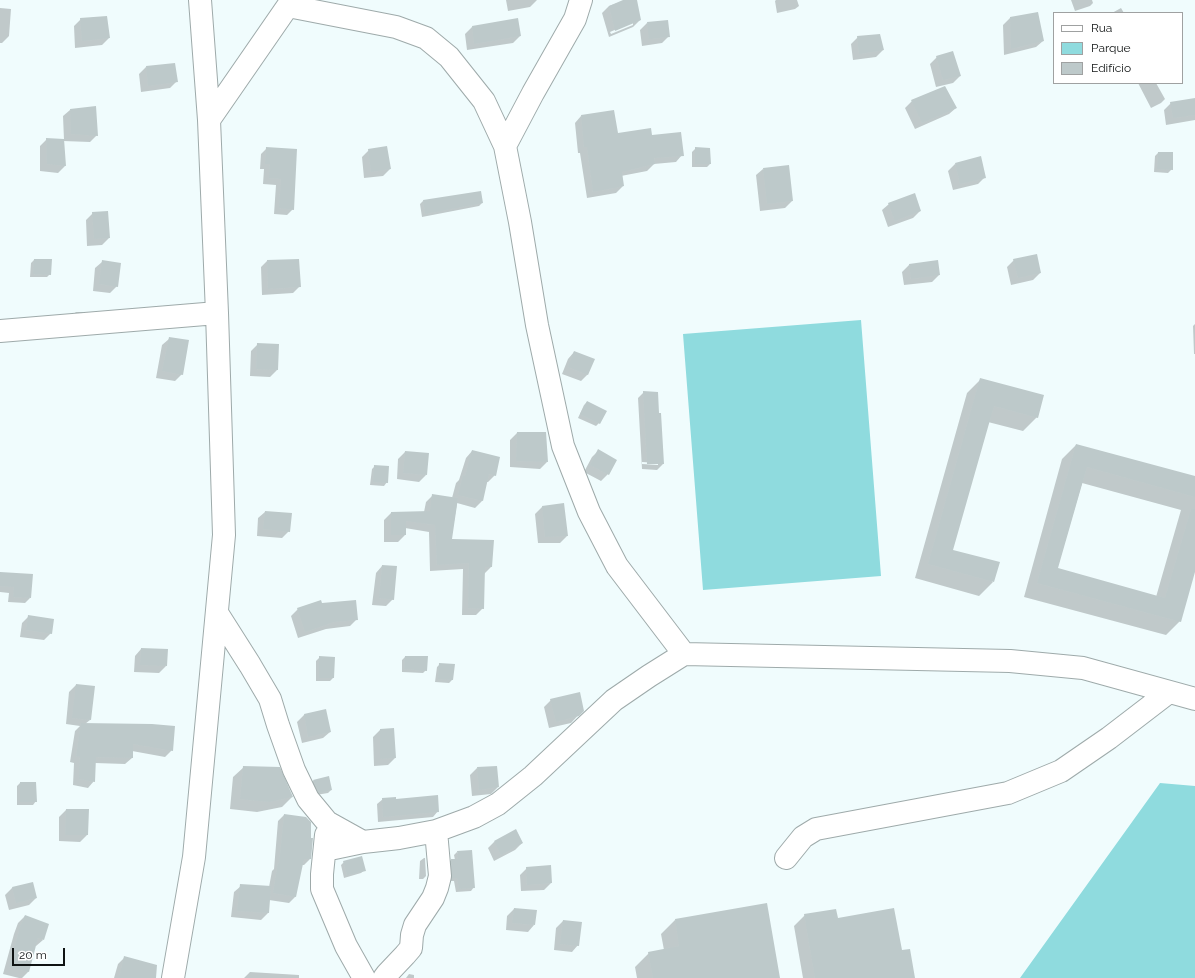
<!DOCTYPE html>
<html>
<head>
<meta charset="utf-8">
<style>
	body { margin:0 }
	#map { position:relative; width:1195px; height:978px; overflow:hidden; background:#f0fcfd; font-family:Raleway,sans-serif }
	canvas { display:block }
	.legend { position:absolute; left:1053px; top:12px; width:130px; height:72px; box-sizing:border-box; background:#fff; border:1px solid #9fa1a1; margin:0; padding:5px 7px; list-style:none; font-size:12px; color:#0f1313 }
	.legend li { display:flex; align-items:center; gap:8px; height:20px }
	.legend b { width:20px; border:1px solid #9fa1a1 }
	.scale { position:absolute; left:12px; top:948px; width:53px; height:18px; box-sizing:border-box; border:2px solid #0f1313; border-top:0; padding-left:5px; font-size:12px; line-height:14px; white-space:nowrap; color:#0f1313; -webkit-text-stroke:3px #fff; paint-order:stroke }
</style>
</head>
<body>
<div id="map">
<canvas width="1195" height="978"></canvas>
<ul class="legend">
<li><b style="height:5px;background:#fff"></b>Rua</li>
<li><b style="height:11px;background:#8fdbde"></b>Parque</li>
<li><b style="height:11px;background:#bdc9ca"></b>Edifício</li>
</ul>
<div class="scale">20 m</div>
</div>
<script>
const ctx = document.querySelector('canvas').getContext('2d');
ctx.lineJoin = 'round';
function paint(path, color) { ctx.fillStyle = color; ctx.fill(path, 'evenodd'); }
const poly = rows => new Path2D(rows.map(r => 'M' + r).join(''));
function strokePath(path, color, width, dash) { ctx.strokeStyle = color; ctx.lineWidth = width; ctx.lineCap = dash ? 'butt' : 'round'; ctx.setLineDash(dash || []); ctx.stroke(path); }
const green = poly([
	[861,320,881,576,703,590,683,334],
	[1160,783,1195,786,1195,978,1020,978]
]);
const shadow = poly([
	[506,0,537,0,530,7,508,11],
	[626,0,636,0,640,20,633,27,609,37,602,13,609,6],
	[633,22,633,25,611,34,610,32],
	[776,0,797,0,799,6,795,9,777,13,775,1],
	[1071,0,1092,0,1093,3,1090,6,1075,11],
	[0,8,11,9,9,36,2,43,0,43],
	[1121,8,1124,13,1112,13],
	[1010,18,1043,41,1036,47,1004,55,1003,25],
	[81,19,109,38,102,45,75,48,74,26],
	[647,23,669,36,662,43,642,46,640,30],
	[472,27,520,36,513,43,467,50,465,34],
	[858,37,883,50,876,57,853,60,851,44],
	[937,57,960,76,953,83,936,87,930,64],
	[146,67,177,81,170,88,141,92,139,74],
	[1138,83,1156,83,1165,99,1161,103,1151,108],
	[1195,99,1195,120,1166,125,1164,110,1171,103],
	[912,101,956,108,949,114,915,129,905,108],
	[70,110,97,135,90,142,63,141,65,166,58,173,40,171,40,146,47,139,64,140,63,116],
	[581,116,617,134,651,136,682,155,676,162,654,164,647,171,621,176,623,186,616,193,587,198,580,153,578,153,575,123],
	[267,148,296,150,293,209,287,215,274,214,276,185,263,184,264,169,260,169,261,154],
	[696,148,710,164,707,167,692,167,692,152],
	[369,150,390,169,383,176,364,178,362,157],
	[1158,153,1172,169,1168,173,1154,172,1155,156],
	[955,164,985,177,978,184,953,190,948,171],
	[763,169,792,201,785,208,760,211,756,175],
	[480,192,482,203,479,206,422,217,420,204,423,201],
	[889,204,920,211,913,218,888,227,882,210],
	[93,213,109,238,102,245,87,246,86,220],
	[34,260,50,274,47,277,30,277,31,263],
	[1014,260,1040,273,1033,280,1011,285,1007,267],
	[267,261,300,286,293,293,262,295,261,267],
	[102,262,117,286,110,293,93,291,95,268],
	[909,265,939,275,932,282,904,285,902,272],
	[76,312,90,312,85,317,69,318],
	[1195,324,1195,354,1194,354,1193,326],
	[169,339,182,374,175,381,156,378,162,345],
	[258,344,277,370,270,377,250,376,251,351],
	[574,352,588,374,581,381,562,374,568,359],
	[981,379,1037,417,1023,431,988,422,952,550,993,582,979,596,915,578,967,393],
	[644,392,658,414,663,464,657,470,642,469,638,398],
	[642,462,658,463,658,465,642,464],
	[587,402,599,423,596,426,578,418,584,405],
	[517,433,547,462,540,469,510,467,510,440],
	[1076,445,1195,478,1195,568,1180,621,1166,635,1024,597,1062,459],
	[1082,483,1181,510,1156,597,1057,569],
	[599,450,608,474,601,481,584,472,592,457],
	[472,451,495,475,488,482,486,482,482,501,475,508,457,503,451,540,491,567,484,574,483,608,476,615,462,615,463,569,430,571,429,532,405,528,405,535,398,542,384,542,384,520,391,513,424,512,426,502,433,495,452,498,456,483,459,480,466,458],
	[405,452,426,475,419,482,397,479,398,459],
	[375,466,387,482,384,486,370,485,372,469],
	[563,504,567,536,560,543,538,543,535,514,542,507],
	[265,512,289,531,282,538,257,536,258,518],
	[382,566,393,599,386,606,372,605,376,573],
	[0,573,30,598,25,603,8,602,9,593,0,592],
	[321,604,356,620,350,626,326,629,298,638,291,616,298,609],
	[29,616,51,633,44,640,20,637,22,623],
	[141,649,166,666,159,673,134,672,135,656],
	[320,657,333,678,330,681,316,681,316,661],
	[405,657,426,670,423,673,402,672,402,660],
	[440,664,454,665,452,680,449,683,435,682,437,667],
	[76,685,90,720,85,724,172,750,165,757,132,751,132,758,125,764,95,763,94,781,88,788,73,785,74,763,70,762,75,731,80,726,66,724,69,692],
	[551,700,583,710,571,723,549,728,544,707],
	[325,710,330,732,323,738,302,743,297,722,304,715],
	[393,729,395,758,388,765,374,766,373,737,380,730],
	[244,767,292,797,282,807,257,812,230,809,233,777],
	[477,768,498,787,491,794,472,796,470,775],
	[328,778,331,790,328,793,316,795,310,784,313,781],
	[20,783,36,783,36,801,33,805,17,805,17,786],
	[383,799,395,800,438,811,433,817,378,822,377,804],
	[66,810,87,835,80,842,59,841,59,817],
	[284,815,310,859,304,865,302,865,295,897,289,903,269,900,268,913,261,920,231,917,234,892,241,886,269,887,272,871,274,869,278,821],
	[494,842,522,843,515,850,494,861,488,848],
	[457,852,474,887,471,891,456,892,454,881,449,881,448,863,451,860,455,860,454,855],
	[424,858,425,858,426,876,423,879,419,879,420,861],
	[344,862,365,870,361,873,344,878,341,865],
	[527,868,551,883,544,890,521,891,520,875],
	[32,883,36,898,29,905,9,910,5,895,12,888],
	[514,909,534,925,528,932,506,930,507,916],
	[805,915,837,919,901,952,914,978,803,978,794,926],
	[25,916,43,940,36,946,35,946,28,972,22,978,19,978,3,974,14,934,18,923],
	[675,920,779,978,637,978,635,967,649,953,664,950,661,934],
	[563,921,578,945,572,952,554,950,556,928],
	[125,957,155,978,114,978,118,964],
	[250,972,299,975,299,978,244,978],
	[409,974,414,975,414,978,406,978]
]);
const building = poly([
	[623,0,637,0,641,20,615,31,609,6],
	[1038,12,1044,41,1011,49,1010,17],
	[107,16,110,38,82,41,80,18],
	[518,18,521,36,474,44,472,26],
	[668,20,670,37,649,39,647,22],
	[880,34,884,50,859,54,857,36],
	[953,51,961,76,943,80,936,56],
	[175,63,178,82,148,86,146,66],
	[945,86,957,108,922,123,911,100],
	[1195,98,1195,115,1173,118,1170,102],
	[96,106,98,136,71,134,70,109],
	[614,110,618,133,651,128,652,135,681,132,684,156,654,158,655,164,622,172,624,186,593,192,587,147,584,147,581,115],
	[46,138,64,139,66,166,47,164],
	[387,146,391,169,371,172,368,149],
	[266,147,297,149,294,210,279,208,281,179,269,178,270,164,265,164],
	[695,147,710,148,711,164,695,164],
	[1158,152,1173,152,1173,170,1157,169],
	[981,156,986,178,960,184,955,163],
	[789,165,793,201,767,204,763,168],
	[481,191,483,203,425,214,423,200],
	[915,193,921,211,895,221,888,203],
	[108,211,110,238,94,239,92,212],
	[1037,254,1041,273,1018,278,1013,259],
	[34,259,52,259,51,275,33,274],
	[299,259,301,287,268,289,267,260],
	[102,260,121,263,118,287,99,284],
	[938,260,940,275,911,279,909,264],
	[169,337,189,340,183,375,162,371],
	[257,343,279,344,278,370,256,369],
	[574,351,595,359,588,375,568,367],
	[980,378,1044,395,1038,418,994,406,953,550,1000,562,994,582,928,564],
	[643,391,658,392,659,413,661,413,664,464,647,464],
	[587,401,607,411,600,424,580,414],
	[517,432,546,432,548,462,516,461],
	[1076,444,1195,476,1195,497,1087,467,1058,568,1165,598,1191,509,1195,509,1195,572,1181,622,1037,583],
	[598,449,617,460,609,475,590,465],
	[472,450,500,457,496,476,489,474,483,501,458,495,463,475,465,476],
	[405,451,429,453,427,475,403,473],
	[374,465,389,466,388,483,373,482],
	[432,494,458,498,452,539,494,540,492,567,485,567,484,609,468,608,469,563,437,565,435,525,406,521,406,535,391,535,391,512,430,511],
	[564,503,568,536,545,537,542,506],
	[265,511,292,513,290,532,263,529],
	[382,565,397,566,394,600,379,598],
	[0,572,33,574,31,598,13,597,14,587,0,586],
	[321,600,322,603,356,600,358,620,334,622,305,632,297,608],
	[28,615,54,619,52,634,26,630],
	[141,648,168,649,167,666,140,665],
	[319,656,335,657,334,678,319,678],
	[405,656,428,656,427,671,404,669],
	[439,663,455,664,453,680,438,679],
	[76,684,95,686,91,720,72,718],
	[580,692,584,711,579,716,556,722,550,699],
	[326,709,331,732,308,737,304,714],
	[81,723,152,724,175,726,173,751,133,744,133,758,96,757,95,782,79,779,80,757,76,756],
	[394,728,396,758,380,759,380,729],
	[243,766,280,767,293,797,269,802,240,799],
	[497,766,499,787,479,790,477,767],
	[329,776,332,790,319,793,313,780],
	[20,782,36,782,37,802,20,802],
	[438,795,439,812,383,817,382,798,396,797,396,799],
	[66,809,89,809,88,835,65,835],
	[284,814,306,817,311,822,311,838,313,838,311,859,304,859,296,897,273,893,278,863,279,864],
	[516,829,523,843,501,855,494,841],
	[472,850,475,888,459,889,457,878,452,878,451,859,458,859,457,851],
	[362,856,366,871,347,875,343,861],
	[551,865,552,883,527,885,526,867],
	[33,882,37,898,16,903,12,887],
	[240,884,271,886,269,913,237,911],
	[767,903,780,978,653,978,648,952,679,946,675,919],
	[514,908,537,910,535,925,512,923],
	[894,908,902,950,910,949,915,978,815,978,804,914,836,909,838,918],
	[25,915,49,924,44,940,38,938,29,972,9,967,20,927],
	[563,920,582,922,579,946,560,944],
	[124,956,157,965,156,978,119,978]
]);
const minor = poly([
	[288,6,396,27,426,38,449,57,484,101,505,146,520,222,537,325,563,446,589,512,617,566,684,654,1010,661,1083,668,1195,699],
	[209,120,292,0],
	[505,146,533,93,575,19,581,0],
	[0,331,217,313],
	[217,613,250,665,270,699,278,725,294,770,308,799,327,822,363,842],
	[326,835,322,874,322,889,346,946,364,978],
	[325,850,363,842,399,838,436,831,474,817,498,804,533,776,614,700,649,676,684,654],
	[786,858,803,837,816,829,1008,793,1061,771,1109,738,1169,692],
	[173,978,194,857,224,535,217,313,209,120,200,0],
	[384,978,387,974,405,955,411,948,412,935,415,925,433,898,437,888,440,876,436,831]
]);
paint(green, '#8fdbde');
paint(shadow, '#0003');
paint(building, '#bdc9ca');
strokePath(minor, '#9eaaaa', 24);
strokePath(minor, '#fff', 22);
</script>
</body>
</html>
